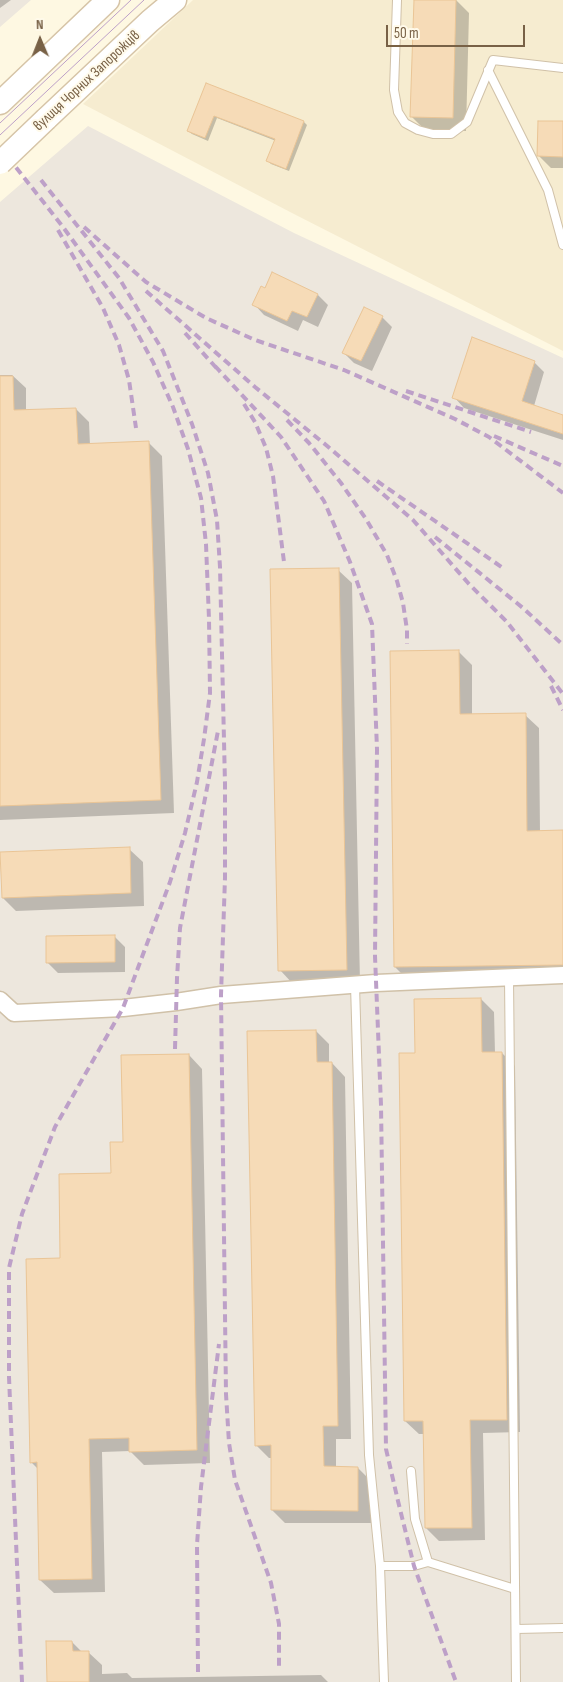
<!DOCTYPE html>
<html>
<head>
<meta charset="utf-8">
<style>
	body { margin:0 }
	#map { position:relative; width:563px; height:1682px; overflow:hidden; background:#fef8e2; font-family:"Sofia Sans Condensed",sans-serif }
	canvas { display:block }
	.north { position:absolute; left:15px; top:15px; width:50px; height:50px; -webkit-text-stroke:4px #fffaea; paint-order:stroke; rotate:359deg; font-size:14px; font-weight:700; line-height:20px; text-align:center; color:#786146 }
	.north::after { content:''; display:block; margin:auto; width:18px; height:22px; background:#786146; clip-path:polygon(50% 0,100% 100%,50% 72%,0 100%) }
	.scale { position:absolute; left:386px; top:25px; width:139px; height:22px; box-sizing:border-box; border:2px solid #786146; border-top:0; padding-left:6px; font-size:15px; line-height:18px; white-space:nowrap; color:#786146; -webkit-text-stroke:4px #fffaea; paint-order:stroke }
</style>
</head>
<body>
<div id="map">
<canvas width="563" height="1682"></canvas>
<div class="north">N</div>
<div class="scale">50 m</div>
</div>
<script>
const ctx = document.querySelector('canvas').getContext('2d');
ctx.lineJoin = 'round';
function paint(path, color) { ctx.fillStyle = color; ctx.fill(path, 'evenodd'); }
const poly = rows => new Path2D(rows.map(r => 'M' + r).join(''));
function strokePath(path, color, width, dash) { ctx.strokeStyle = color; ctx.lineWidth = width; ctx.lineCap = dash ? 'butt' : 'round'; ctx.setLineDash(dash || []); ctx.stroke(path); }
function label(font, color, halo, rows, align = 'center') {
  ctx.font = font + ' "Sofia Sans Condensed",sans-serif'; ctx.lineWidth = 4; ctx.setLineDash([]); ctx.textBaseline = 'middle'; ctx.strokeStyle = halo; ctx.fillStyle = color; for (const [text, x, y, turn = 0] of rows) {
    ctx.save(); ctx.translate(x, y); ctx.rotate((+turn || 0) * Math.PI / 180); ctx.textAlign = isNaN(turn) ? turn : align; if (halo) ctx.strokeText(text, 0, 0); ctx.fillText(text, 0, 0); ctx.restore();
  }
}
const residential = poly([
	[193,0,563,0,563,351,292,213,83,104]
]);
const industrial = poly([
	[0,0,31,0,0,27],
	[88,126,294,233,563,358,563,1682,0,1682,0,202]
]);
const shadow = poly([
	[0,0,11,0,0,8],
	[415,0,456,0,469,13,466,131,425,130,412,117],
	[206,85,304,122,307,125,289,171,271,164,268,161,276,141,217,118,208,141,192,134,188,131],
	[563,123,563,168,551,168,539,156],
	[273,274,318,295,328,305,318,327,303,320,298,331,264,315,254,304,265,290],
	[382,317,392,327,372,371,354,363,344,353],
	[534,362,544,372,534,406,563,416,563,440,464,408,454,397],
	[0,375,12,375,26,388,26,411,76,409,89,422,90,445,148,442,162,456,174,813,0,820],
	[338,570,352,583,360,983,293,984,280,970],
	[458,651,472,665,472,715,525,715,539,728,540,832,563,831,563,978,408,980,395,967],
	[129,849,143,862,144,906,16,911,3,898],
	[114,936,125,947,125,972,58,973,47,962],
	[481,999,494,1012,495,1053,502,1053,515,1066,520,1432,483,1433,485,1540,439,1541,426,1528,425,1434,419,1434,405,1421,417,1054],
	[316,1031,329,1044,329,1063,332,1063,345,1077,351,1439,336,1439,336,1468,358,1468,371,1481,371,1523,285,1523,272,1510,273,1458,269,1458,256,1445],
	[189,1055,202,1069,210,1463,144,1465,130,1451,102,1452,105,1592,54,1593,40,1580,39,1470,31,1462,62,1259,112,1174,124,1143],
	[72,1642,82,1652,88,1652,102,1665,102,1674,127,1673,132,1678,321,1675,328,1682,48,1682]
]);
const building = poly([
	[414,0,456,0,453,118,410,117,414,0],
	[206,83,304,121,286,169,266,161,275,139,214,116,205,138,187,131,206,83],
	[538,121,563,121,563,157,537,156,538,121],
	[272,272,318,294,307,317,292,311,287,321,252,305,261,286,265,288,272,272],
	[364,307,383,316,361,361,342,353,364,307],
	[472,337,535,361,522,401,563,415,563,434,452,398,472,337],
	[0,376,13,376,14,410,76,408,78,444,149,441,161,800,0,806,0,376],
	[339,568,347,970,278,971,270,569,339,568],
	[459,650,460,714,526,713,527,831,563,830,563,965,394,967,390,651,459,650],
	[130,847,131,893,2,898,0,852,130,847],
	[115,935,115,962,46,963,46,936,115,935],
	[481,998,482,1052,502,1052,507,1420,470,1420,472,1528,425,1528,423,1421,404,1421,399,1053,415,1053,414,999,481,998],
	[316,1030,317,1062,332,1062,338,1426,323,1426,324,1466,358,1467,358,1511,271,1510,271,1445,255,1446,247,1031,316,1030],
	[189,1054,197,1450,129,1452,129,1438,89,1439,92,1579,39,1580,37,1462,30,1463,26,1259,60,1258,59,1174,111,1173,110,1142,123,1142,121,1055,189,1054],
	[46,1641,72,1641,73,1651,89,1651,89,1682,47,1682,46,1641]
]);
const service = poly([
	[397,0,394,90,398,112,405,123,418,130,433,134,451,134,467,122,493,60,563,68],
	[488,70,548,190,563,245],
	[509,978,516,1682],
	[355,985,369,1455,380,1566,414,1566,428,1562,515,1589],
	[411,1471,415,1519,428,1562],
	[380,1566,384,1682],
	[516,1629,563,1628]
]);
const minor = poly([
	[0,1000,14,1013,123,1008,176,1002,221,995,376,983,563,975]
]);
const secondary = poly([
	[0,103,108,0],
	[46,119,150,21,175,0]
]);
const tram = poly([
	[0,123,131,0],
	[0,135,144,0]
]);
const rail = poly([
	[0,147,63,227,129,318,153,362,173,407,188,449,201,498,206,544,209,619,210,693,204,739,197,782,185,833,170,882,123,1008,55,1127,22,1214,9,1268,9,1377,22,1682],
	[41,180,119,278,163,351,192,424,208,473,217,520,220,567,225,784,225,878,221,995,226,1394,229,1443,235,1480,271,1583,279,1624,279,1669],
	[84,227,146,282,206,318,255,340,344,370,455,419,489,437,563,493],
	[58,230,103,308,119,345,129,380,136,428],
	[146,291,255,387,326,445,413,520,469,584,507,622,563,694],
	[185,333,220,372],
	[215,366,281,437,324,501,350,562,372,624,377,749,375,956,381,1105,386,1449,398,1501,414,1566,456,1682],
	[406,391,531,432],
	[244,404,255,422,266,448,273,476,284,562],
	[287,420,309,443,341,483,366,519,387,555,397,581,403,603,407,630,407,644],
	[494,436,563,466],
	[377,481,503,568],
	[435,537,523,608,563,645],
	[551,686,563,710],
	[175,1049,177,978,180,928,218,731],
	[198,1672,197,1545,201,1487,219,1344]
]);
const secondaryBridge = poly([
	[0,163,46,119]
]);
const streetNames = [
	["вулиця Чорних Запорожців",87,81,-43]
];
paint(residential, '#f6ecd0');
paint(industrial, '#ede7dd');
paint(shadow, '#0003');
paint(building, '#f6dbb7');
strokePath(building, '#eac596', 1);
strokePath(service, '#d0c1a8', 10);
strokePath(minor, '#d0c1a8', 19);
strokePath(secondary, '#d6c4a7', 25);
strokePath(service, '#fff', 8);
strokePath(minor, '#fff', 16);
strokePath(secondary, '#fff', 22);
strokePath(tram, '#bda0c8', 1);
strokePath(rail, '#bda0c8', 4, [8, 5]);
strokePath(secondaryBridge, '#d6c4a7', 25, []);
strokePath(secondaryBridge, '#fff', 22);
label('15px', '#786146', '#fffaea', streetNames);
</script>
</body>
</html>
